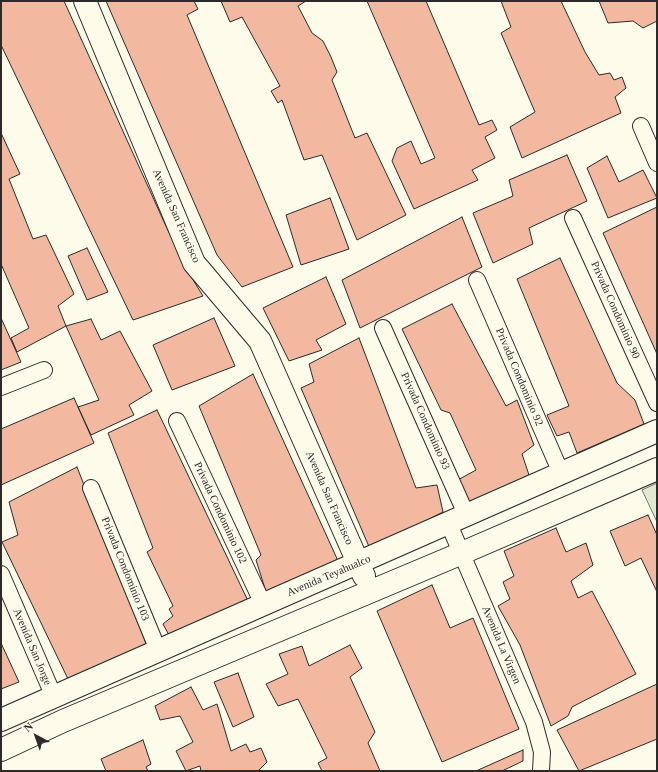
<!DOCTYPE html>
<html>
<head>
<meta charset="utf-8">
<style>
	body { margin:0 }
	#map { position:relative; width:658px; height:772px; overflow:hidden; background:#fdfbea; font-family:Georgia,serif }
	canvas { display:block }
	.frame { position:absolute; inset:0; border:2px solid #2b2b2b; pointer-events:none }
	.north { position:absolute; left:16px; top:716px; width:40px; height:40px; -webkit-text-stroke:3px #fdfbea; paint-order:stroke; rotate:319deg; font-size:11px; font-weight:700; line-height:16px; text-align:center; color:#2b2b2b }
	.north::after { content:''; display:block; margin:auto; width:14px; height:18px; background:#2b2b2b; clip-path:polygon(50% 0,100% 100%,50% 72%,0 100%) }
</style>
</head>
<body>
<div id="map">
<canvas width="658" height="772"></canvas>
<div class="frame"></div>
<div class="north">N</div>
</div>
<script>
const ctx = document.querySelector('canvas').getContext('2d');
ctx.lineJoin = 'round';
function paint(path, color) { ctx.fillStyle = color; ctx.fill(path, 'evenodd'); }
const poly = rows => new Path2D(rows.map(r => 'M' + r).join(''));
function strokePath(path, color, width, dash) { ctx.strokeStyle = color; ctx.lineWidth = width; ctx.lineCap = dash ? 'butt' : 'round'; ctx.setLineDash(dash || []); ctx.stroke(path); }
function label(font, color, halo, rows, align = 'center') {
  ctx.font = font + ' Georgia,serif'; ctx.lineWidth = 3; ctx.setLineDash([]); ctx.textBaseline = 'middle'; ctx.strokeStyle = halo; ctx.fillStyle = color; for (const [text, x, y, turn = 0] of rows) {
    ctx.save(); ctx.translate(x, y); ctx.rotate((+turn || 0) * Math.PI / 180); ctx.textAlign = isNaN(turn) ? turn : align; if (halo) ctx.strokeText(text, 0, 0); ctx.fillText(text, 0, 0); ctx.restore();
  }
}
const green = poly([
	[657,483,657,522,642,490,657,483]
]);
const building = poly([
	[1,1,64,1,165,224,187,270,203,296,133,320,1,45,1,1],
	[106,1,194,1,198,9,187,15,293,267,242,287,217,255,106,1],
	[221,1,306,1,298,6,312,33,323,41,331,57,337,72,332,80,355,138,367,133,406,215,357,240,322,155,304,160,282,100,278,103,271,91,280,86,242,17,230,22,221,1],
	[367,1,426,1,479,125,492,120,497,130,485,137,495,158,472,170,478,180,414,209,392,161,397,148,411,141,421,164,435,158,367,1],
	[501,1,561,1,585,52,599,75,610,73,614,80,622,77,626,88,615,97,621,113,522,158,510,127,535,112,501,33,511,27,501,1],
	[599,1,657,1,657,21,643,28,633,21,608,23,599,1],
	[1,133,20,174,9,179,33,239,46,235,74,294,58,306,66,326,17,352,11,338,29,328,1,264,1,133],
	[567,155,587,201,529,228,533,244,493,263,473,213,513,196,509,180,567,155],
	[607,156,619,182,643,170,657,198,608,218,587,168,607,156],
	[330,198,349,249,301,265,286,215,330,198],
	[657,207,657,354,603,233,657,207],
	[462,217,482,267,360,328,342,280,462,217],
	[87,248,108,292,87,300,68,256,87,248],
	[560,258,617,383,635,400,644,424,577,453,569,432,557,436,547,415,569,406,517,279,560,258],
	[326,277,346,324,316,340,322,350,289,361,263,308,326,277],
	[452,304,506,406,517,400,534,445,522,454,529,475,467,505,456,481,476,470,450,413,441,410,402,329,452,304],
	[1,318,21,362,1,370,1,318],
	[214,318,235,366,172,390,153,345,214,318],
	[91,319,101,340,120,331,152,391,129,405,134,415,91,435,78,407,99,400,66,326,91,319],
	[359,338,416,488,437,485,443,512,370,549,301,388,314,382,309,364,359,338],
	[253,374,339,563,267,595,256,560,261,555,199,406,253,374],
	[74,398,94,443,1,485,1,429,74,398],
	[157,410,249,603,170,637,163,624,173,616,169,609,173,606,147,552,153,548,108,433,157,410],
	[77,467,147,646,68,679,2,542,18,535,9,502,77,467],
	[648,515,657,535,657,592,641,558,625,566,610,531,648,515],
	[556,528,566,552,586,543,593,565,571,581,578,598,592,591,636,674,572,707,568,716,551,726,520,645,498,606,510,599,503,582,514,576,504,551,556,528],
	[432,585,450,628,473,618,519,729,442,762,377,611,432,585],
	[1,643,19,682,1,689,1,643],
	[350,645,362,668,350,677,375,732,368,743,380,771,322,771,318,763,327,758,298,699,278,706,266,684,288,674,279,654,302,646,309,666,350,645],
	[238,673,254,717,233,727,214,682,238,673],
	[657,684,657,739,579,771,557,730,657,684],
	[191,687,203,710,217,704,231,751,246,744,250,752,261,748,267,762,258,771,201,771,200,766,186,771,176,751,193,742,180,716,160,720,155,706,191,687],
	[143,740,151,764,146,767,148,771,106,771,101,759,143,740],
	[523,750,523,761,502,771,476,771,523,750]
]);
const street = poly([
	[641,126,657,163],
	[573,218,657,403],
	[477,280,561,473],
	[383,328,466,514],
	[1,387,44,370],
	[177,421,263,604],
	[91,488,158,650],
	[448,522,534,722,542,752,541,771],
	[1,574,54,697]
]);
const secondary = poly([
	[85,1,194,263,260,341,364,576],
	[1,720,657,431],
	[1,750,63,721,462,553,657,469]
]);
const streetNames = [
	["Avenida San Francisco",176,216,66],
	["Privada Condominio 90",615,310,66],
	["Privada Condominio 92",519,377,67],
	["Privada Condominio 93",425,421,66],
	["Avenida San Francisco",329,498,66],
	["Privada Condominio 102",220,513,65],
	["Privada Condominio 103",125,569,68],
	["Avenida Teyahualco",329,576,-23],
	["Avenida La Virgen",501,645,67],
	["Avenida San Jorge",32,647,67]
];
paint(green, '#deebd1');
strokePath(green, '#74746e', 1);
paint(building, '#f2b8a0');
strokePath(building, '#2b2b2b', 1);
strokePath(street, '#2b2b2b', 18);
strokePath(secondary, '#2b2b2b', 24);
strokePath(street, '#fdfbea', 16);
strokePath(secondary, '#fdfbea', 22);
label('11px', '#2b2b2b', '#fdfbea', streetNames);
</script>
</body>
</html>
